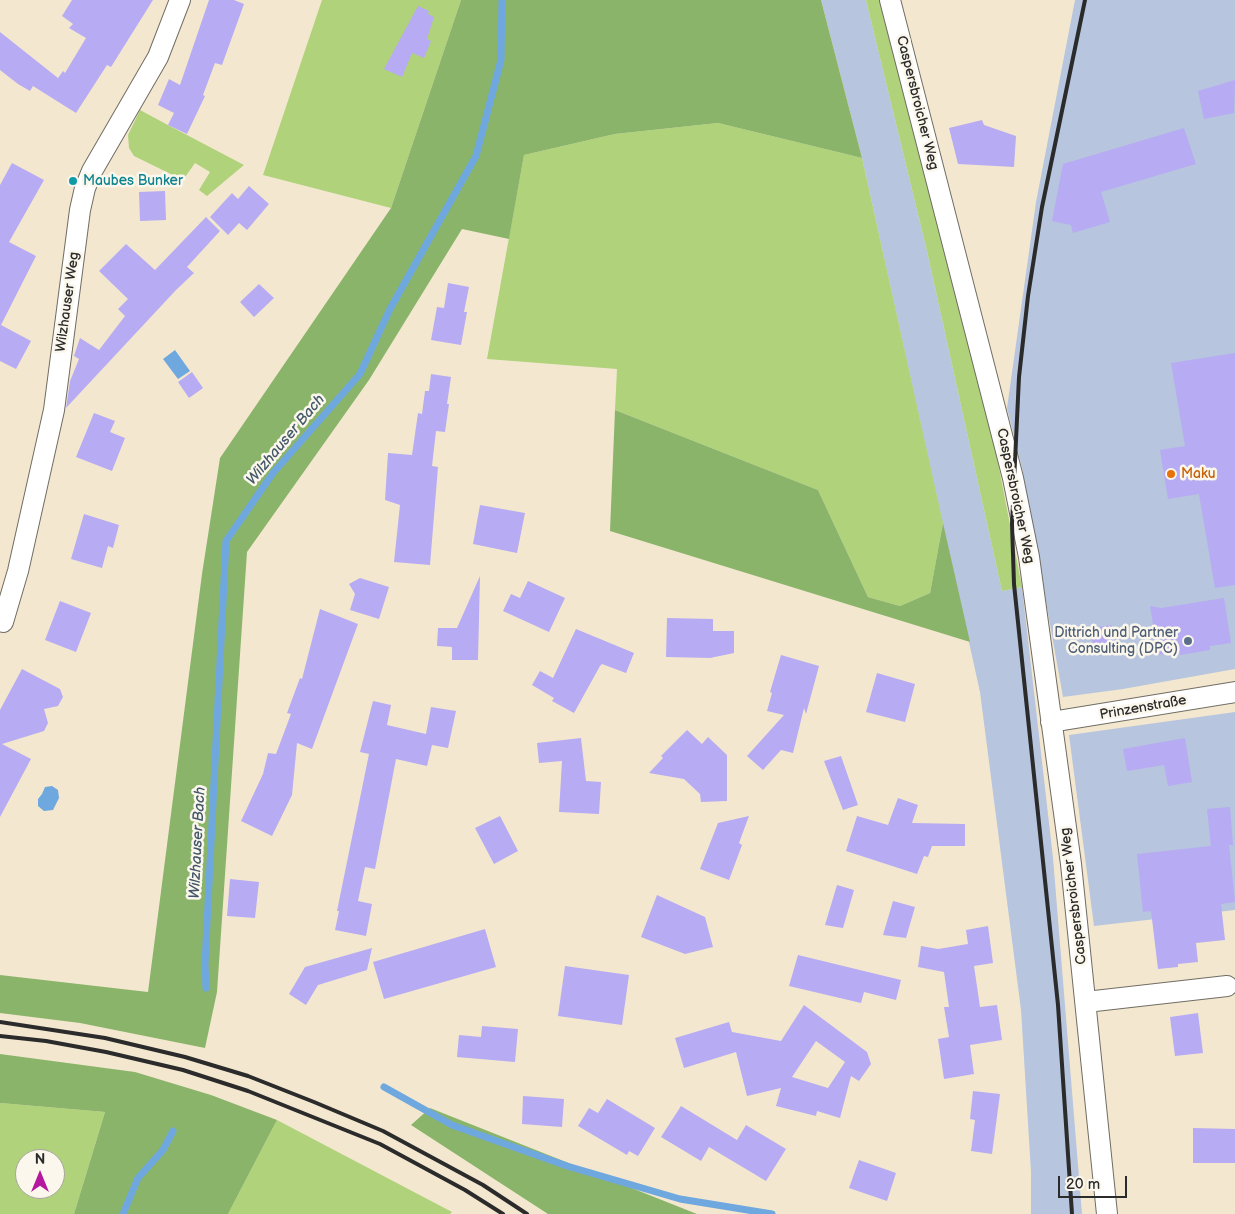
<!DOCTYPE html>
<html>
<head>
<meta charset="utf-8">
<style>
	body { margin:0 }
	#map { position:relative; width:1235px; height:1214px; overflow:hidden; background:#f3e8cf; font-family:"Balsamiq Sans",sans-serif }
	canvas { display:block }
	.north { position:absolute; left:15px; top:1149px; width:50px; height:50px; box-sizing:border-box; background:#fbf7ec; border:1px solid #a8a59f; border-radius:50%; rotate:0deg; font-size:14px; font-weight:700; line-height:20px; text-align:center; color:#2b2b2b }
	.north::after { content:''; display:block; margin:auto; width:18px; height:22px; background:#b5179e; clip-path:polygon(50% 0,100% 100%,50% 72%,0 100%) }
	.scale { position:absolute; left:1058px; top:1176px; width:69px; height:22px; box-sizing:border-box; border:2px solid #2b2b2b; border-top:0; padding-left:6px; font-size:15px; line-height:18px; white-space:nowrap; color:#2b2b2b; -webkit-text-stroke:4px #fbf7ec; paint-order:stroke }
</style>
</head>
<body>
<div id="map">
<canvas width="1235" height="1214"></canvas>
<div class="north">N</div>
<div class="scale">20 m</div>
</div>
<script>
const ctx = document.querySelector('canvas').getContext('2d');
ctx.lineJoin = 'round';
function paint(path, color) { ctx.fillStyle = color; ctx.fill(path, 'evenodd'); }
const poly = rows => new Path2D(rows.map(r => 'M' + r).join(''));
function strokePath(path, color, width, dash) { ctx.strokeStyle = color; ctx.lineWidth = width; ctx.lineCap = dash ? 'butt' : 'round'; ctx.setLineDash(dash || []); ctx.stroke(path); }
function label(font, color, halo, rows, align = 'center') {
  ctx.font = font + ' "Balsamiq Sans",sans-serif'; ctx.lineWidth = 5; ctx.setLineDash([]); ctx.textBaseline = 'middle'; ctx.strokeStyle = halo; ctx.fillStyle = color; for (const [text, x, y, turn = 0] of rows) {
    ctx.save(); ctx.translate(x, y); ctx.rotate((+turn || 0) * Math.PI / 180); ctx.textAlign = isNaN(turn) ? turn : align; if (halo) ctx.strokeText(text, 0, 0); ctx.fillText(text, 0, 0); ctx.restore();
  }
}
const industrial = poly([
	[821,0,866,0,927,251,1002,591,1022,587,1053,858,1082,1214,1031,1214,1031,1172,1021,1010,980,692,862,158],
	[1075,0,1235,0,1235,669,1123,689,1063,697,1022,468,1007,408,1036,202],
	[1235,712,1235,910,1094,926,1069,735]
]);
const green = poly([
	[322,0,461,0,391,208,263,175],
	[866,0,883,0,990,421,1022,587,1002,591,927,251],
	[140,110,166,124,244,165,207,196,199,190,210,172,195,163,183,180,134,156,129,148,128,135],
	[718,123,862,158,943,523,930,593,900,606,868,597,818,490,615,410,617,369,487,359,524,155,615,134],
	[0,1103,105,1112,74,1214,0,1214],
	[25,1159,55,1159,55,1189,25,1189],
	[277,1120,452,1212,450,1214,228,1214]
]);
const forest = poly([
	[461,0,821,0,862,158,718,123,615,134,524,155,509,239,462,229,369,380,247,552,217,992,205,1048,80,1023,0,1013,0,975,148,992,202,574,220,458,391,208],
	[615,410,818,490,868,597,900,606,930,593,943,523,970,642,610,531],
	[0,1054,135,1072,211,1095,277,1120,228,1214,74,1214,105,1112,0,1103],
	[430,1108,697,1214,548,1214,411,1125]
]);
const water = poly([
	[175,350,190,371,178,379,163,359],
	[52,786,58,790,59,798,53,810,44,811,38,806,38,799,42,794,45,787]
]);
const stream = poly([
	[206,988,205,964,226,541,273,473,360,374,390,309,476,156,501,60,502,0],
	[384,1087,452,1125,567,1166,680,1199,772,1214],
	[123,1214,138,1178,163,1150,173,1131]
]);
const building = poly([
	[72,0,153,0,111,67,107,65,76,113,33,86,30,91,18,84,0,70,0,32,58,78,63,71,65,73,86,38,69,28,73,24,62,16],
	[209,0,234,0,244,4,222,65,215,63,203,95,205,96,187,134,168,125,174,113,158,105,169,79,180,85],
	[418,6,429,11,428,14,434,17,427,39,431,41,424,58,412,53,402,77,384,69],
	[1235,80,1234,113,1204,119,1198,91],
	[982,120,984,125,1016,136,1014,167,958,164,949,128],
	[1184,128,1196,164,1101,192,1110,222,1073,233,1071,225,1052,221,1063,164],
	[12,163,44,180,9,242,36,256,1,325,31,341,16,369,0,361,0,185],
	[249,186,269,204,247,230,239,223,228,235,210,217,232,193,238,199],
	[165,191,166,220,140,221,139,192],
	[206,217,220,231,187,267,194,273,176,290,66,408,70,381,79,359,74,356,80,338,99,350,125,316,118,309,128,299,99,271,126,244,155,270],
	[448,283,469,287,464,312,467,312,461,345,431,340,437,307,444,308],
	[259,284,274,298,254,317,240,302],
	[1235,353,1235,585,1215,588,1199,494,1168,499,1160,450,1185,446,1171,363],
	[192,372,203,388,189,398,178,382],
	[431,374,451,377,447,404,449,404,445,432,436,431,432,466,438,467,430,565,394,562,400,505,385,500,388,453,412,455,418,413,422,414,425,391,429,391],
	[94,413,115,421,110,432,125,438,112,471,76,457],
	[480,505,525,513,517,553,473,544],
	[84,514,119,525,113,548,108,546,102,568,71,559],
	[480,576,478,660,452,660,452,647,437,646,438,628,457,628],
	[360,578,389,587,379,619,350,610,355,594,349,584],
	[528,581,565,598,549,632,503,611,511,594,520,598],
	[1224,598,1231,643,1210,646,1210,650,1180,655,1179,651,1158,655,1150,606,1161,608],
	[60,601,91,613,76,652,45,640],
	[320,609,358,624,312,749,297,743,292,795,272,836,241,821,263,774,268,753,276,754,291,714,287,713,300,678,302,679],
	[667,618,713,619,713,631,734,631,734,653,710,658,666,657],
	[1112,625,1114,643,1093,646,1091,628],
	[576,629,634,653,626,673,602,664,600,666,574,713,552,701,554,698,532,685,540,671,553,678],
	[781,655,819,666,806,714,804,708,793,753,781,750,763,770,747,756,784,715,767,711,772,693,770,692],
	[22,669,60,689,63,697,58,706,44,709,48,723,44,731,2,744,31,759,0,817,0,710],
	[877,673,915,684,905,722,866,712],
	[373,701,391,705,387,725,426,734,431,707,456,711,448,748,432,745,427,766,396,759,375,869,365,867,358,901,372,904,366,936,335,930,339,911,337,911,369,754,360,752],
	[687,730,702,744,708,737,727,755,727,801,701,802,700,794,684,779,649,773,663,758,661,756],
	[581,738,586,781,601,782,599,814,559,812,562,761,539,763,537,743],
	[1185,738,1192,782,1168,786,1164,765,1127,771,1123,749],
	[841,756,858,805,843,810,824,761],
	[898,798,918,805,912,823,965,824,965,846,932,846,928,857,924,856,917,874,846,851,857,816,888,825],
	[1230,807,1233,845,1229,845,1235,902,1221,904,1225,940,1196,943,1198,962,1178,964,1178,967,1158,969,1151,911,1143,912,1137,854,1211,846,1207,809],
	[500,816,518,851,494,864,475,828],
	[749,816,739,843,742,845,729,880,700,869,718,823],
	[230,879,259,882,255,918,227,916],
	[837,885,854,890,843,928,825,925],
	[657,895,705,917,713,947,685,954,641,937],
	[893,901,915,907,906,938,883,935],
	[988,926,993,963,974,966,980,1007,997,1005,1002,1040,970,1045,974,1074,944,1079,938,1039,949,1037,944,1007,949,1007,944,972,918,967,921,946,938,949,968,944,966,930],
	[485,929,496,967,384,999,373,962],
	[372,948,367,970,318,985,306,1005,289,994,305,967],
	[798,955,901,980,896,1000,864,992,861,1003,789,986],
	[565,966,629,975,622,1025,558,1016],
	[804,1005,867,1052,871,1064,859,1081,851,1076,840,1118,817,1111,816,1116,776,1106,781,1088,747,1096,736,1052,684,1068,675,1038,729,1022,732,1032,781,1041],
	[816,1041,845,1062,828,1088,792,1077],
	[1198,1013,1203,1053,1175,1056,1170,1017],
	[482,1026,518,1029,515,1062,457,1057,459,1035,481,1037],
	[973,1091,1000,1094,992,1154,971,1151,975,1120,970,1119],
	[523,1096,564,1099,562,1127,522,1124],
	[607,1099,655,1128,638,1156,629,1151,627,1155,578,1126,589,1108,598,1113],
	[681,1106,737,1140,746,1125,786,1149,766,1181,709,1147,701,1161,661,1137],
	[1193,1128,1235,1129,1235,1163,1193,1163],
	[859,1160,896,1173,887,1201,849,1188]
]);
const street = poly([
	[890,0,1013,478,1029,557,1071,864,1107,1214],
	[3,622,18,571,54,410,80,210,85,188,92,171,158,57,180,0],
	[1051,722,1235,692],
	[1086,1002,1227,986]
]);
const rail = poly([
	[0,1022,105,1038,185,1057,248,1076,314,1102,383,1131,483,1185,527,1214],
	[0,1036,46,1041,106,1052,183,1070,248,1091,380,1144,465,1190,503,1214],
	[1072,1214,1058,1005,1014,584,1012,524,1019,377,1028,296,1042,207,1085,0]
]);
const markers = [
	[73,181,5,"#0f9aa8"],
	[1171,474,5,"#e8710a"],
	[1188,641,5,"#5c6f8a"]
];
const streetNames = [
	["Caspersbroicher Weg",917,103,76],
	["Wilzhauser Weg",68,302,-82],
	["Caspersbroicher Weg",1015,496,78],
	["Prinzenstraße",1143,708,-10],
	["Caspersbroicher Weg",1074,896,-97]
];
const cultureNames = [
	["Maubes Bunker",83,181]
];
const foodNames = [
	["Maku",1181,474]
];
const serviceNames = [
	["Dittrich und Partner",1178,633],
	["Consulting (DPC)",1178,649]
];
const waterNames = [
	["Wilzhauser Bach",286,440,-50],
	["Wilzhauser Bach",198,843,-87]
];
paint(industrial, '#b7c5de');
paint(green, '#afd27b');
paint(forest, '#8bb46b');
paint(water, '#6ea8de');
strokePath(stream, '#6ea8de', 7);
paint(building, '#b7abf3');
strokePath(street, '#716d64', 22);
strokePath(street, '#fff', 20);
strokePath(rail, '#2b2b2b', 4);
for (const [x, y, r, color] of markers) { const dot = new Path2D(); dot.arc(x, y, r, 0, 2 * Math.PI); ctx.fillStyle = color; ctx.fill(dot); strokePath(dot, '#fbf7ec', 2); }
label('14px', '#2b2b2b', '#fbf7ec', streetNames);
label('14px', '#0d838f', '#fbf7ec', cultureNames, 'left');
label('14px', '#c56008', '#fbf7ec', foodNames, 'left');
label('14px', '#4e5e75', '#fbf7ec', serviceNames, 'right');
label('italic 15px', '#42576a', '#fbf7ec', waterNames);
</script>
</body>
</html>
